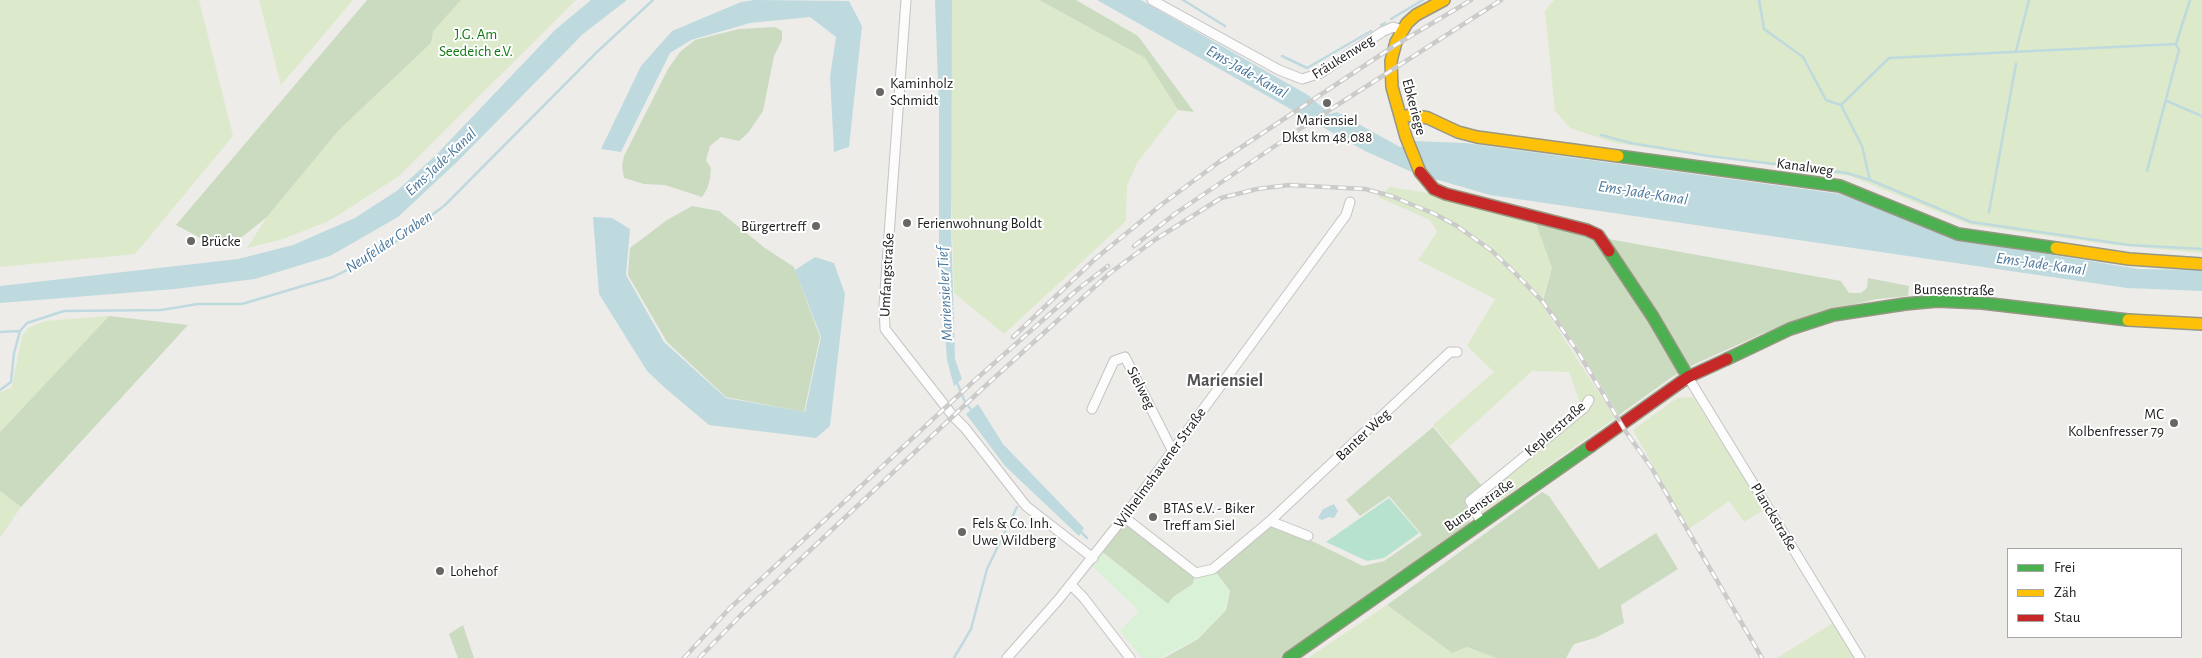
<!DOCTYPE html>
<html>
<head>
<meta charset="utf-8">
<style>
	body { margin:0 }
	#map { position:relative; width:2202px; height:658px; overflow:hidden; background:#eeece9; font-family:"Alegreya Sans",sans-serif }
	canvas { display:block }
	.legend { position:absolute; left:2007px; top:548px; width:175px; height:90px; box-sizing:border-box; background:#fff; border:1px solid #a6a6a6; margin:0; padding:6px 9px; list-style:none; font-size:15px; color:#202020 }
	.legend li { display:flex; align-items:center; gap:10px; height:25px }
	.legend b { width:25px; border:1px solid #a6a6a6 }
</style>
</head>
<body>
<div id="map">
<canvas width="2202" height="658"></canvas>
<ul class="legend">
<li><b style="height:6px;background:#4caf50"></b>Frei</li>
<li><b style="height:6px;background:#ffc107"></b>Zäh</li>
<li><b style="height:6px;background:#c62828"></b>Stau</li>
</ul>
</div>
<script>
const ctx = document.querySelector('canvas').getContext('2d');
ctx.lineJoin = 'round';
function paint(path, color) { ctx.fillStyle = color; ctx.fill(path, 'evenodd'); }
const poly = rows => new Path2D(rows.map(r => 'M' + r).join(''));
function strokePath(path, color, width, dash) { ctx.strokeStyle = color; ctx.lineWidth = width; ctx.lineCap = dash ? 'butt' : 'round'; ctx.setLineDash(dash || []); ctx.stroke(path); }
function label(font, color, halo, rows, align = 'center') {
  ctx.font = font + ' "Alegreya Sans",sans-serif'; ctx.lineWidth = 4; ctx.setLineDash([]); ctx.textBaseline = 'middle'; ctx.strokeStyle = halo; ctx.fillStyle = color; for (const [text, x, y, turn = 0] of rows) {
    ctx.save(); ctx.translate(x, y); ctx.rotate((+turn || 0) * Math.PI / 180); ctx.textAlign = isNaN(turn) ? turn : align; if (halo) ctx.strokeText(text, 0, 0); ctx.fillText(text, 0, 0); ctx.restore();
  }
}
const grass = poly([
	[0,0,199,0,233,136,135,254,0,267],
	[259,0,353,0,281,85],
	[461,0,576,0,399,176,329,221,280,240,247,248,267,217,338,131,431,43,432,31],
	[952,0,1039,0,1145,58,1178,110,1137,163,1127,186,1126,221,1004,334,954,293,950,164],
	[1554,0,2202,0,2202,253,2114,245,1971,225,1850,176,1615,143,1570,128,1555,111,1545,11],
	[1390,187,1434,194,1535,221,1552,268,1541,303,1615,418,1484,512,1478,509,1476,502,1483,485,1581,406,1569,372,1532,371,1450,446,1433,425,1494,372,1467,346,1495,299,1418,260,1437,232,1430,220,1378,197],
	[109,316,0,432,0,393,12,387,22,336,28,328,45,321],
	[1693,397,1764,510,1744,522,1729,501,1689,529,1633,430,1677,398],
	[0,491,21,507,0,538],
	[1387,605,1452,653,1467,647,1496,658,1308,658],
	[1833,623,1855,658,1777,658]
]);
const forest = poly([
	[367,0,461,0,433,31,431,43,338,131,267,217,242,237,206,241,176,225],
	[1039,0,1076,0,1138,36,1194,112,1178,110,1145,58],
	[775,27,782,31,782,40,774,56,763,111,748,133,739,141,721,137,710,146,706,160,711,168,710,179,707,189,702,197,665,185,644,184,624,178,622,166,624,156,668,69,680,52,695,40,739,29],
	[692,206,719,211,765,248,794,267,820,337,804,412,726,397,667,342,628,275,630,248,667,220],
	[1535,221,1609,239,1841,281,1849,293,1861,293,1867,288,1868,278,1909,286,1908,296,1877,299,1819,313,1764,333,1695,364,1672,377,1619,415,1577,346,1543,300,1552,268],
	[109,316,188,325,21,507,0,491,0,432],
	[1433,427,1483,487,1465,501,1470,522,1283,658,1164,658,1198,639,1226,610,1230,591,1214,570,1272,524,1306,538,1363,566,1384,561,1422,535,1389,496,1360,516,1346,500],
	[1542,492,1549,496,1599,569,1656,533,1678,569,1621,605,1624,623,1595,638,1574,644,1566,658,1496,658,1467,647,1452,653,1387,605],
	[1125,520,1195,574,1193,584,1173,597,1168,604,1101,551],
	[463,625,474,658,458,658,449,634]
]);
const park = poly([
	[1100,551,1168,604,1173,598,1194,583,1196,574,1214,571,1229,591,1225,610,1198,638,1160,658,1142,658,1120,631,1139,611,1090,564]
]);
const pitch = poly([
	[1389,498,1419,533,1384,558,1367,561,1326,542]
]);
const water = poly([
	[591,0,627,0,583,34,457,162,398,217,330,256,255,279,175,289,0,303,0,286,238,259,293,245,355,218,398,190,436,155,555,30],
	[755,0,849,1,862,26,849,147,834,152,830,77,836,37,810,17,750,23,691,40,670,53,621,152,601,149,641,66,672,31,741,2],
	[935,0,952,0,951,224,955,359,962,379,954,386,947,360,939,247,939,110],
	[1097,0,1141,0,1308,95,1330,114,1337,112,1400,147,1413,144,1413,141,1465,143,1840,194,1867,203,1955,239,2139,269,2202,270,2202,291,2127,288,1490,195,1414,173,1365,151],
	[593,217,612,218,630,229,626,275,664,342,726,398,805,412,821,337,795,270,815,257,834,263,845,294,830,426,816,438,709,425,664,387,647,371,599,294],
	[978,404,1003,444,1084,528,1079,536,1005,466,966,414],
	[1334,504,1338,511,1334,518,1329,517,1322,520,1318,518,1323,509]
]);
const stream = poly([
	[1183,0,1225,26],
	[1759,0,1764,29,1803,57,1826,100,1841,105,1862,146,1870,180],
	[1391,19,1423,0],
	[1381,25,1385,23],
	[2016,51,2029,0],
	[1282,56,1307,68,1371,31],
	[2167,101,2202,116],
	[1841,105,1889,58,2176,44],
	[1601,135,1631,143,1709,156,1847,173,1870,180,1971,222,2129,245,2202,249],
	[2147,171,2179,50,2176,44,2190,0],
	[1989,212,2016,64],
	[0,332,20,331],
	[956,380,965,402,973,412],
	[0,390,11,382,14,353,20,331,27,323,64,311,161,310,198,304,242,304,333,277,365,261,405,236,445,205,597,52,653,0],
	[1080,531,1087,538],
	[954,658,971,629,987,569,1017,507]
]);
const street = poly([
	[906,0,884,305,885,329,953,416,965,428,1026,506,1093,558],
	[1152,0,1279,70,1302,79,1321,73,1382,32,1393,27,1402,30],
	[1688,377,1860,658],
	[1092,409,1114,361,1125,357,1172,450],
	[1124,517,1196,573,1213,569,1270,521,1450,352,1457,352],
	[1270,521,1308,536],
	[1481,522,1470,501,1584,408,1589,400],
	[1071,585,1083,597,1130,658],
	[1007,658,1059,599,1124,517,1346,215,1350,202]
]);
const fast = poly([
	[1618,156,1840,186,1958,234,2056,248],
	[1609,251,1653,317,1688,377],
	[1727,359,1790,329,1833,315,1905,304,1937,301,1982,303,2128,320],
	[1289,658,1591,446]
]);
const slow = poly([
	[1401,117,1412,115,1428,118,1458,132,1477,137,1618,156],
	[1420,172,1406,137,1392,87,1391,61,1396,42,1407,23,1416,15,1444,0],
	[2056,248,2129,259,2202,264],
	[2128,320,2202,324]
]);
const jam = poly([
	[1420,172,1434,189,1446,194,1587,230,1598,235,1609,251],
	[1591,446,1688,377,1727,359]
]);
const rail = poly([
	[1134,246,1176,213,1303,127,1501,0],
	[1013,337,1095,259,1161,205,1219,162,1394,46,1471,0],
	[684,658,729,609,975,380,1078,289,1108,266],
	[699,658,741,615,982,389,1110,273,1156,239,1221,198,1257,189,1289,185,1365,189,1391,196,1435,214,1457,226,1492,251,1516,274,1543,302,1578,352,1626,432,1651,467,1762,658]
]);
const markers = [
	[880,92,5,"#686766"],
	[1327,103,5,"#686766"],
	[907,223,5,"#686766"],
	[816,226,5,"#686766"],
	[191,241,5,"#686766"],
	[2174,423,5,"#686766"],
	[1153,517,5,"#686766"],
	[962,532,5,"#686766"],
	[440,571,5,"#686766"]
];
const parkNames = [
	["J.G. Am",476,34],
	["Seedeich e.V.",476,51]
];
const streetNames = [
	["Fräukenweg",1343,57,-32],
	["Ebkeriege",1414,107,75],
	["Kanalweg",1805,167,8],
	["Umfangstraße",887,275,-87],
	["Bunsenstraße",1954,290,1],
	["Sielweg",1141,388,63],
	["Keplerstraße",1555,429,-41],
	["Banter Weg",1363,435,-43],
	["Wilhelmshavener Straße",1160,468,-54],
	["Bunsenstraße",1479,505,-35],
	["Planckstraße",1774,517,59]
];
const poiNames = [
	["Kaminholz",890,83],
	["Schmidt",890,100],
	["Mariensiel",1327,120,"center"],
	["Dkst km 48,088",1327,137,"center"],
	["Ferienwohnung Boldt",917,223],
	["Bürgertreff",806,226,"right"],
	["Brücke",201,241],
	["MC",2164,414,"right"],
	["Kolbenfresser 79",2164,431,"right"],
	["BTAS e.V. - Biker",1163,508],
	["Treff am Siel",1163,525],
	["Fels & Co. Inh.",972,523],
	["Uwe Wildberg",972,540],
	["Lohehof",450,571]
];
const waterNames = [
	["Ems-Jade-Kanal",1247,72,30],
	["Ems-Jade-Kanal",441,162,-43],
	["Ems-Jade-Kanal",1643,193,9],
	["Neufelder Graben",389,242,-33],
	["Ems-Jade-Kanal",2041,264,8],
	["Mariensieler Tief",945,294,-93]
];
const quarterNames = [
	["Mariensiel",1225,381]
];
paint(grass, '#dce9ca');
paint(forest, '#cbdbc0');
paint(park, '#d9f2d7');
paint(pitch, '#b6e2ce');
paint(water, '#bedadf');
strokePath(stream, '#bedadf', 2.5);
strokePath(street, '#c5c4c3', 11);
strokePath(fast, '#979782', 14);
strokePath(slow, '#979782', 14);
strokePath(jam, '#979782', 14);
strokePath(street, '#fcfcfc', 9);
strokePath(fast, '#4caf50', 11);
strokePath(slow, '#ffc107', 11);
strokePath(jam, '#c62828', 11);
strokePath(rail, '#cbcbca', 4.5);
strokePath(rail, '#fff', 2.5, [8]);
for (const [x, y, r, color] of markers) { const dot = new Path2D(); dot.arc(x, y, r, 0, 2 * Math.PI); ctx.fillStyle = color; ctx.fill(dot); strokePath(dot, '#fff', 2); }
label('15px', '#127a15', '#fff', parkNames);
label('15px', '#202020', '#fff', streetNames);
label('15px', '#202020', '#fff', poiNames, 'left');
label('italic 16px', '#4b789c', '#fff', waterNames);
label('bold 18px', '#535353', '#fff', quarterNames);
</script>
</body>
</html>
